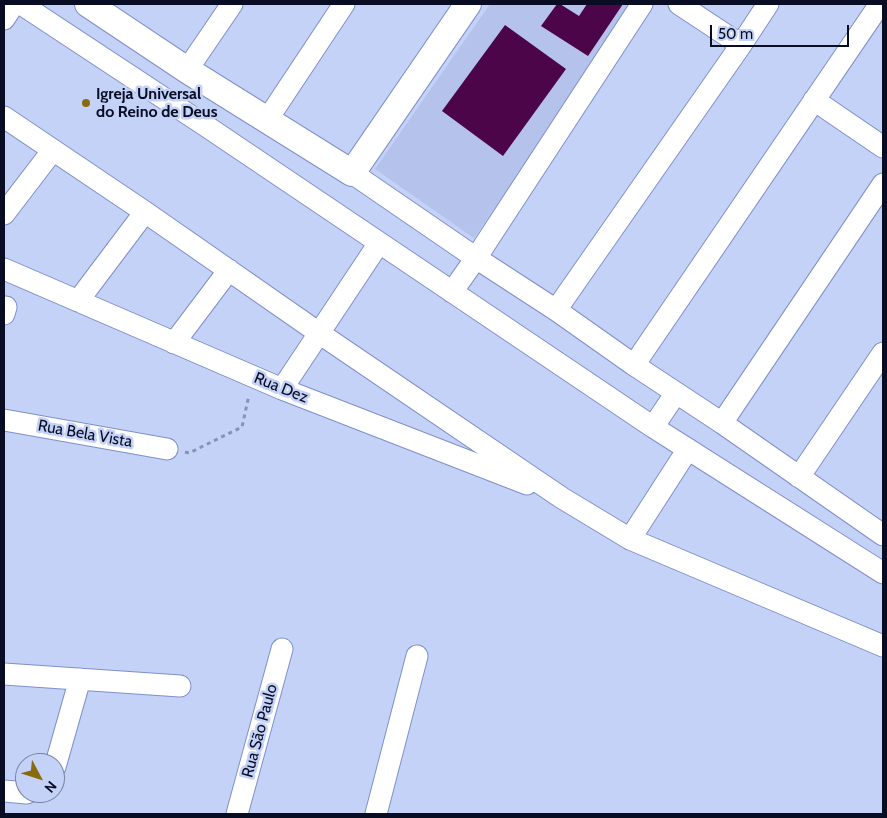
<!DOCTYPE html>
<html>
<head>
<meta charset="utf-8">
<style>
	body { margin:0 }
	#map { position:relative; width:887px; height:818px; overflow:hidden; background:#c5d2f8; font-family:Cabin,sans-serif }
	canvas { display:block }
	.frame { position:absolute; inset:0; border:5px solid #080d23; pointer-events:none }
	.north { position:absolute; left:15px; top:753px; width:50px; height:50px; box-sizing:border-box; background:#c5d2f8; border:1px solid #7983a3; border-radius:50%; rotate:130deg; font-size:14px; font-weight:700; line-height:20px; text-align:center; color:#080d23 }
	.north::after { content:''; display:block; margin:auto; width:18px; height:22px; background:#886c0c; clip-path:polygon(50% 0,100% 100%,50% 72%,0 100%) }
	.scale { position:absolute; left:710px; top:25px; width:139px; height:22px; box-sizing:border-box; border:2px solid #080d23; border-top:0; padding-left:6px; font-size:15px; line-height:18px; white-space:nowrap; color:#080d23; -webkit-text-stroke:4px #c5d2f8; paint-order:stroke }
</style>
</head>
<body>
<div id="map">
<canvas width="887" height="818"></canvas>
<div class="frame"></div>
<div class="north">N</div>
<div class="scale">50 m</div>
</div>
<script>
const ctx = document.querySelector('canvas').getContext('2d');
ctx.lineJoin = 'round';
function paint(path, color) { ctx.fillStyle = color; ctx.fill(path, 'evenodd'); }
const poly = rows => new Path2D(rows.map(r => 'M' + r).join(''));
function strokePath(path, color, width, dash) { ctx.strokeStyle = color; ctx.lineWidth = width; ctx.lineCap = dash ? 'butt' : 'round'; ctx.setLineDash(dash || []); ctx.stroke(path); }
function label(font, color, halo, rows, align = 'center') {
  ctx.font = font + ' Cabin,sans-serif'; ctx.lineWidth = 5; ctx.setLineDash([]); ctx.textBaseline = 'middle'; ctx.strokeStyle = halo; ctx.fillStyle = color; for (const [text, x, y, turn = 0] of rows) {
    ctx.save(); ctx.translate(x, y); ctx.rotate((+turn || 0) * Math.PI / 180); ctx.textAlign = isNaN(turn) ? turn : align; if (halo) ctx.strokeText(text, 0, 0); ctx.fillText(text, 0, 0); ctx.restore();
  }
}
const built = poly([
	[490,4,636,4,474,238,375,169]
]);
const building = poly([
	[557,4,560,4,579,16,587,4,623,4,588,56,541,26],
	[505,25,566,69,503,156,442,111]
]);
const path = poly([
	[185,452,189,453,242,427,249,395]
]);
const minor = poly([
	[21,4,206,126,653,427,883,573],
	[679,4,741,45],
	[4,19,14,4],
	[187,70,232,4],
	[814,100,883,147],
	[4,117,145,212,319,333,562,498,630,539,883,646],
	[267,120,344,4],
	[352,173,476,258,556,310,634,365,722,423,883,535],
	[4,214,53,150],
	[4,269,282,389,527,484],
	[452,292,476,258,642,4],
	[78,301,145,212],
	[556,310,741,45,768,4],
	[4,314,6,307],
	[174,343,229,270],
	[634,365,880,4],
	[282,389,379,243],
	[4,420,167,449],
	[722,423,883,184],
	[653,427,676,393],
	[799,477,883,353],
	[630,539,688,449],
	[4,674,180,686],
	[55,767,80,679],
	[4,791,27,793],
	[237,814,282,649],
	[376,814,417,656]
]);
const tertiary = poly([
	[88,4,187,70,352,173,468,4]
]);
const markers = [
	[86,103,5,"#886c0c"]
];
const poiNames = [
	["Igreja Universal",96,94],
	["do Reino de Deus",96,112]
];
const streetNames = [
	["Rua Dez",281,388,22],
	["Rua Bela Vista",85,434,10],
	["Rua São Paulo",260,731,-75]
];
paint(built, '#b5c2eb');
paint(building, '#4b0548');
strokePath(minor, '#7e90cb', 23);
strokePath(tertiary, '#7e90cb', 28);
strokePath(path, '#8892b3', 3, [4, 4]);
strokePath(minor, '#fff', 21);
strokePath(tertiary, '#fff', 26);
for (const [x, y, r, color] of markers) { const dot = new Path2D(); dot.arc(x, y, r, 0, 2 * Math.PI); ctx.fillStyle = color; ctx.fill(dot); strokePath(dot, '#c5d2f8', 2); }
label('bold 16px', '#080d23', '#c5d2f8', poiNames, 'left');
label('16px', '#080d23', '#c5d2f8', streetNames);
</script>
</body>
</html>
